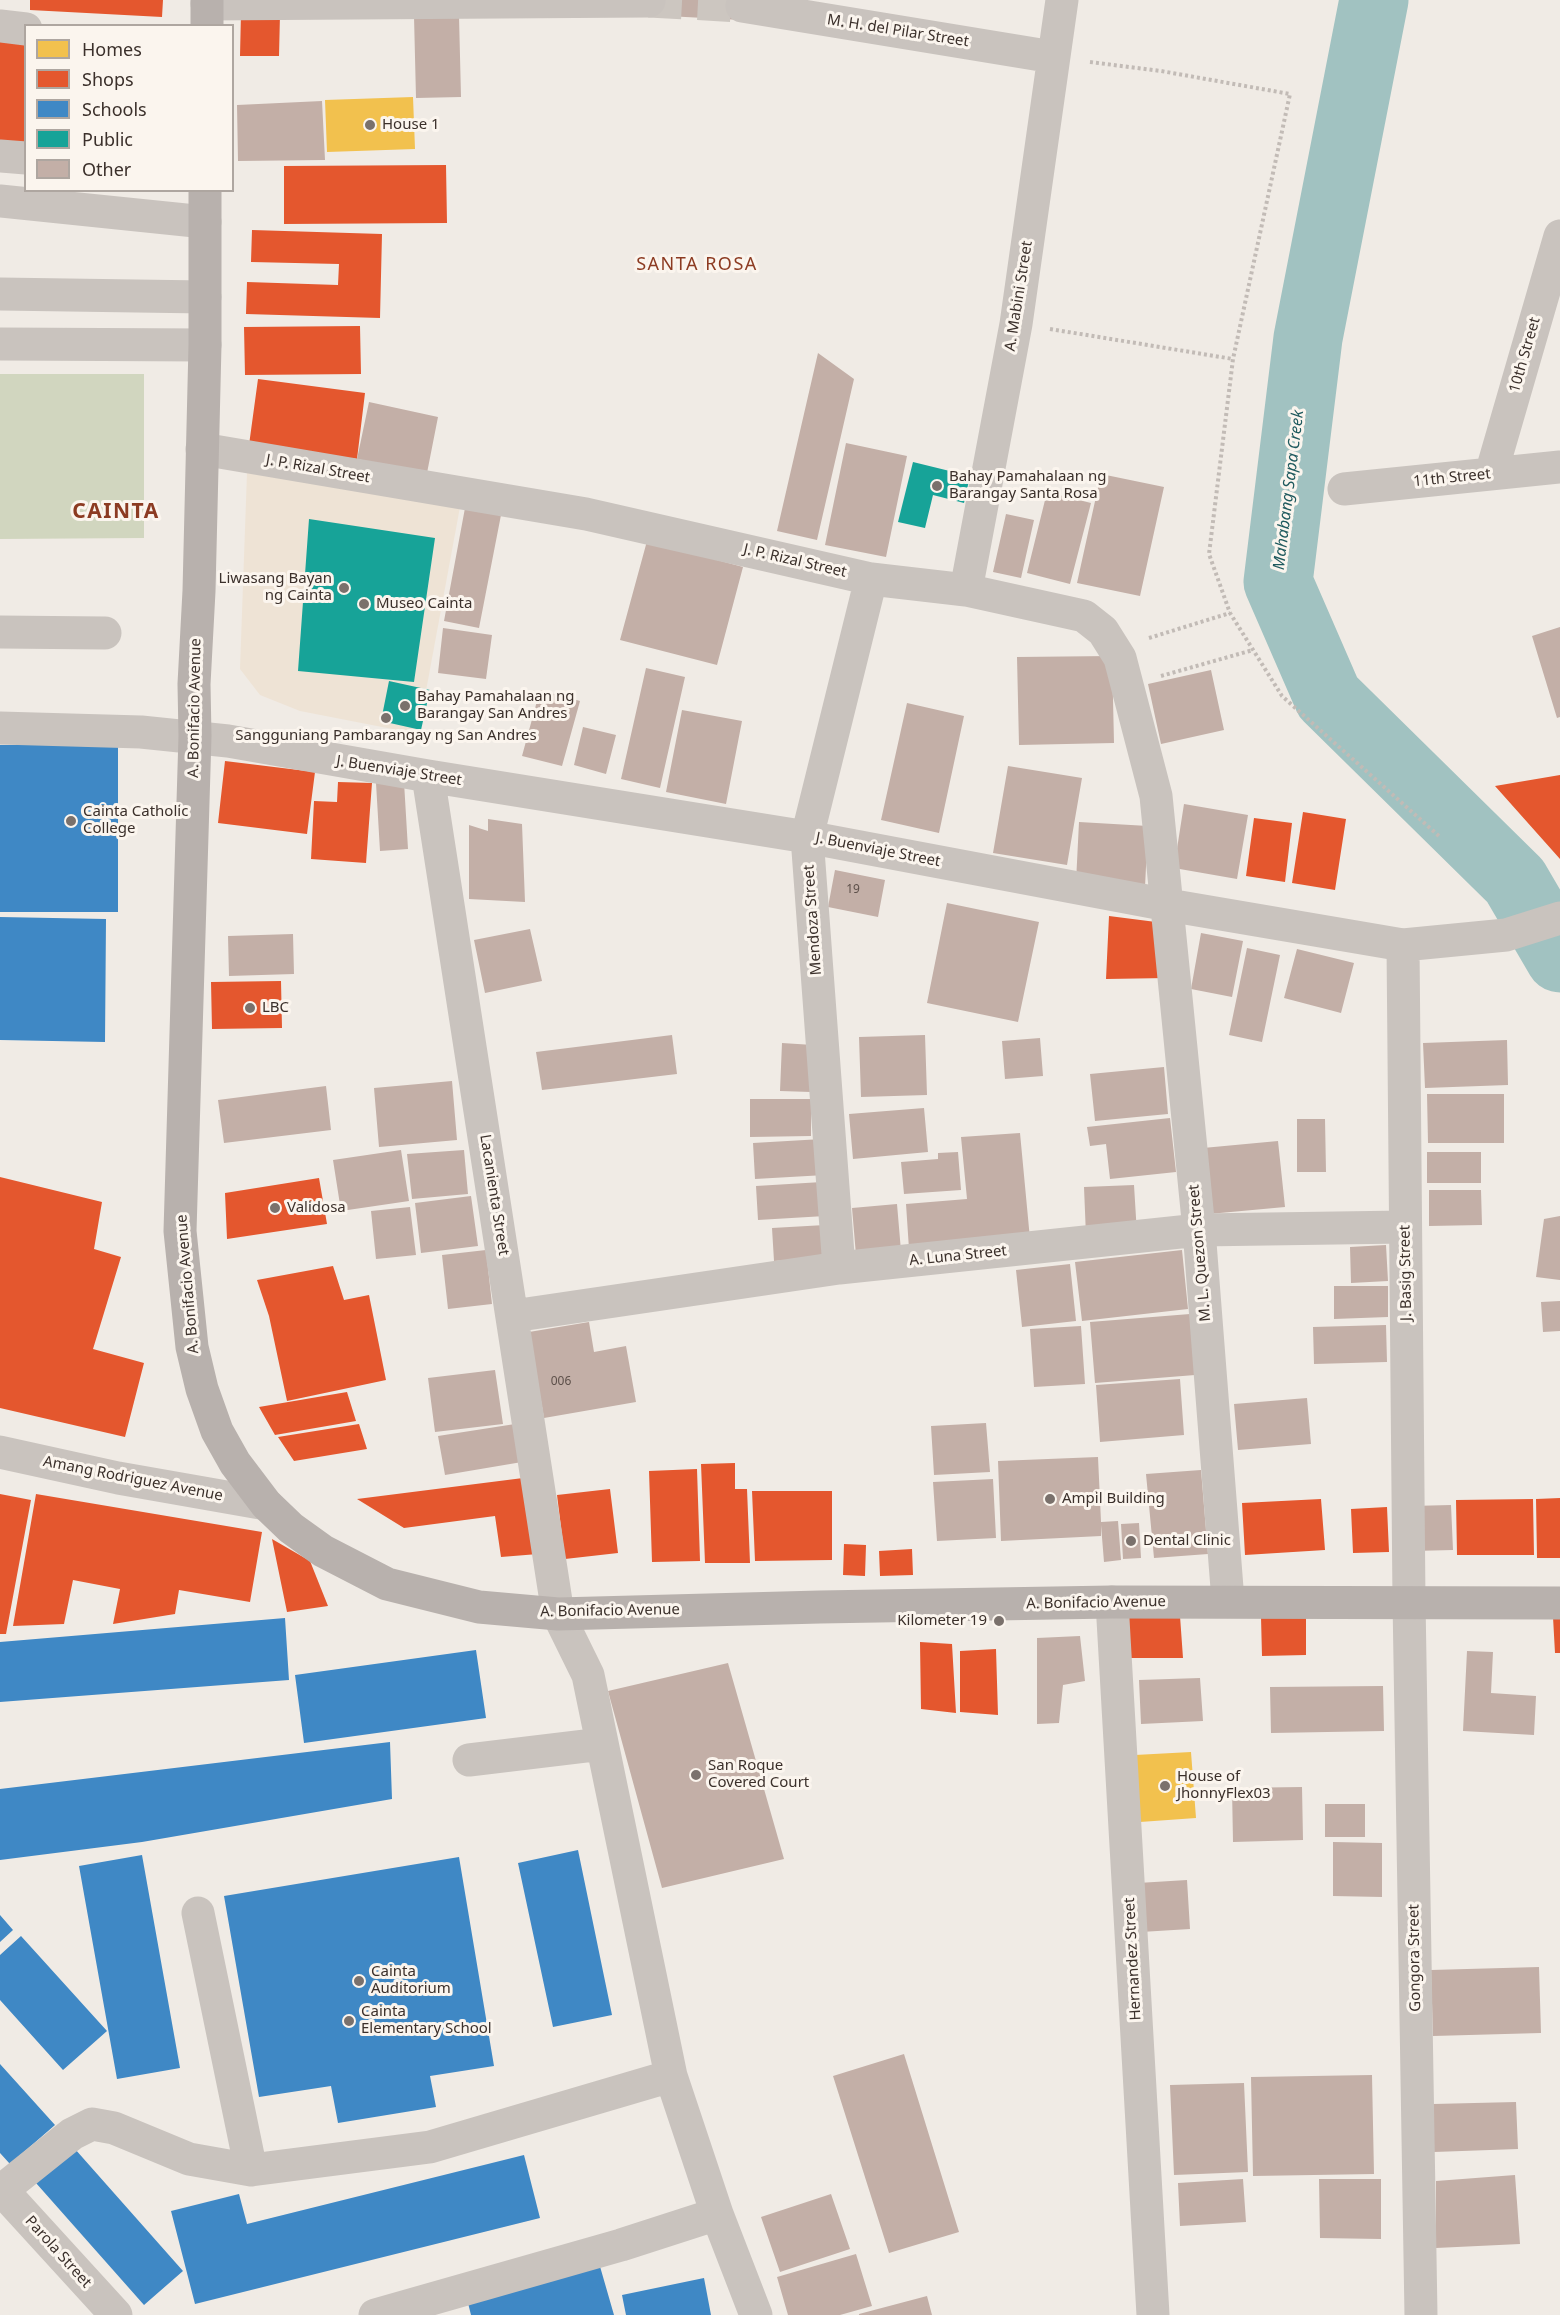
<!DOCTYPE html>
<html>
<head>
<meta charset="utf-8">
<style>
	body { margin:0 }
	#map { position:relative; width:1560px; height:2315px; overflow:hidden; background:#f0ebe5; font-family:"Noto Sans",sans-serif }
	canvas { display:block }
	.legend { position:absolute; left:24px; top:24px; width:210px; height:168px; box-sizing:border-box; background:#fbf5ee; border:2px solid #aea6a0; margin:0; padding:8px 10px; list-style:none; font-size:18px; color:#3b302b }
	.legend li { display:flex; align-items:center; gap:12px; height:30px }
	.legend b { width:30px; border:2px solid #aea6a0 }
</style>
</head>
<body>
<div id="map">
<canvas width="1560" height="2315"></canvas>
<ul class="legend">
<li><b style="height:16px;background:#f2c14e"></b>Homes</li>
<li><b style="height:16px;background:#e4572e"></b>Shops</li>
<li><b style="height:16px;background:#3f88c5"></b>Schools</li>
<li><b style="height:16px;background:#17a398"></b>Public</li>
<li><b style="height:16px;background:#c3afa7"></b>Other</li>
</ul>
</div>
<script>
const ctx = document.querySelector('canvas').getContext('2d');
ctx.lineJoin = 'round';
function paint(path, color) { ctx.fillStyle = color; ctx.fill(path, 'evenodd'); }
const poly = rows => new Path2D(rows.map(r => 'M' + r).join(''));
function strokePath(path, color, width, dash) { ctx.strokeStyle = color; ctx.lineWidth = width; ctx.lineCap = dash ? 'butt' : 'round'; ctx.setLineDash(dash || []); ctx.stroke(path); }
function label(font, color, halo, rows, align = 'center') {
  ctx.font = font + ' "Noto Sans",sans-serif'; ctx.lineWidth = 6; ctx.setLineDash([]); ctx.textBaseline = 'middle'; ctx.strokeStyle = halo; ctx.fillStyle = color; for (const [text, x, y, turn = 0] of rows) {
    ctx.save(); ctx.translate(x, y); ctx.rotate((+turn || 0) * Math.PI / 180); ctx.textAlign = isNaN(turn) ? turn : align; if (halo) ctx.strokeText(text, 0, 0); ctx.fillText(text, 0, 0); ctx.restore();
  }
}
const green = poly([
	[0,374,144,374,144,538,0,539]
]);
const plaza = poly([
	[247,473,460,507,418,734,300,711,260,695,240,669]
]);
const homes = poly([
	[413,97,415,149,327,152,325,100],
	[1191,1752,1196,1818,1140,1822,1135,1755]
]);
const shops = poly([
	[30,0,163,0,162,17,30,10],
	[241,13,280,14,279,56,240,56],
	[0,39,26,42,26,145,0,143],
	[446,165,447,223,284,224,284,166],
	[252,230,382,234,380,318,246,314,247,282,338,285,339,264,251,262],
	[360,326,361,374,245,375,244,327],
	[258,379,365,393,357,459,249,445],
	[225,761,315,772,307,834,218,823],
	[1560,775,1560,859,1495,786],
	[338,782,372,783,366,863,311,859,314,801,337,802],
	[1303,812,1346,819,1335,890,1292,883],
	[1254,818,1292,823,1285,882,1246,876],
	[1109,916,1156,922,1167,978,1106,979],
	[281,981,282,1028,212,1029,211,982],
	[0,1177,102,1202,94,1249,121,1257,93,1349,144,1363,125,1437,0,1408],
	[319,1178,327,1224,227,1239,225,1193],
	[333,1266,344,1300,369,1295,386,1380,287,1401,269,1316,257,1280],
	[347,1392,356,1421,275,1435,259,1407],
	[359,1424,367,1449,294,1461,278,1437],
	[735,1463,735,1489,747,1489,750,1563,705,1563,701,1464],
	[697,1469,700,1561,652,1562,649,1471],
	[531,1477,538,1554,501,1557,495,1516,404,1528,357,1499],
	[610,1489,618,1553,565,1559,557,1495],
	[752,1491,832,1491,832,1560,755,1561],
	[0,1494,31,1500,6,1634,0,1634],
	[36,1494,262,1532,250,1602,179,1590,175,1614,113,1624,120,1589,73,1580,64,1624,13,1626],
	[1560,1498,1560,1558,1537,1558,1536,1499],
	[1321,1499,1325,1550,1245,1555,1242,1503],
	[1533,1499,1534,1555,1457,1555,1456,1500],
	[1387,1507,1389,1552,1353,1553,1351,1509],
	[272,1539,310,1561,328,1606,287,1612],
	[844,1544,866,1545,865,1576,843,1575],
	[912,1549,913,1575,880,1576,879,1551],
	[1180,1616,1183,1658,1129,1658,1126,1617],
	[1261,1617,1306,1617,1306,1655,1262,1656],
	[1553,1617,1560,1617,1560,1653,1555,1653],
	[920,1642,952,1644,956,1713,921,1709],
	[996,1649,998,1715,960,1712,960,1651]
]);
const schools = poly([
	[0,745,118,745,118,912,0,912],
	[0,917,106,919,105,1042,0,1040],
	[285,1618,289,1680,0,1702,0,1642],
	[476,1650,486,1718,304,1743,295,1675],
	[390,1742,392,1799,142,1842,0,1860,0,1789],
	[578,1850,612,2015,553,2027,518,1863],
	[142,1855,180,2068,117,2079,79,1866],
	[459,1857,494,2066,430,2076,436,2107,338,2123,331,2086,259,2097,224,1896],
	[0,1915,13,1930,0,1942],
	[21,1936,107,2031,63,2070,0,2000,0,1955],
	[0,2064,55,2125,10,2164,0,2153],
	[75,2149,183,2271,144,2305,36,2183],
	[524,2155,540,2218,195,2304,171,2211,239,2194,247,2224],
	[599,2263,614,2315,471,2315,467,2299],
	[704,2278,711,2315,626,2315,622,2295]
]);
const public = poly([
	[913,462,970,476,964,503,933,495,925,528,898,522],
	[309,519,435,538,414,682,298,671],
	[389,681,430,690,421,730,381,721]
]);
const river = poly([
	[1374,0,1308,338,1278,582,1328,697,1515,881,1560,958]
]);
const building = poly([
	[649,0,743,0,742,20,648,15],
	[414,16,459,16,461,97,416,98],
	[322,101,325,160,238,161,237,105],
	[818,353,854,379,817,540,777,531],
	[369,402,438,417,427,473,357,459],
	[846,443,907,456,886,557,825,545],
	[1101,474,1164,487,1140,596,1077,583],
	[1047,492,1091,503,1070,584,1027,573],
	[465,508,501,515,479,628,444,621],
	[1006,514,1034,520,1021,578,993,572],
	[647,541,743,567,717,665,620,640],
	[1560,627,1560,717,1557,718,1532,636],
	[443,628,492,635,486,679,438,673],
	[1112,656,1114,743,1019,745,1017,657],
	[646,668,685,677,660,788,621,779],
	[1211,670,1224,730,1161,744,1148,684],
	[540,690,580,701,562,766,522,756],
	[907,703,964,716,939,833,881,820],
	[682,710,742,721,726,804,666,792],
	[583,727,616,735,606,774,574,765],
	[1008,766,1082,778,1067,865,993,853],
	[404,782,408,849,380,851,376,783],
	[1184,804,1248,815,1237,879,1174,868],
	[488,819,522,824,525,902,469,899,469,825,488,831],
	[1079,822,1148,826,1145,887,1076,882],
	[835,870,885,880,878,917,828,907],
	[947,903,1039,922,1018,1022,927,1003],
	[530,929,542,981,485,993,474,940],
	[1201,933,1243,941,1232,997,1191,989],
	[293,934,294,974,229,976,228,936],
	[1247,948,1280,955,1262,1042,1229,1035],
	[1297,949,1354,963,1341,1013,1284,998],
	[672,1035,677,1074,542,1090,536,1052],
	[925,1035,927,1095,861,1097,859,1037],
	[1040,1038,1043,1076,1005,1079,1002,1041],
	[1507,1040,1508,1085,1425,1088,1423,1043],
	[782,1043,813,1045,811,1092,780,1091],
	[1164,1067,1168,1114,1095,1121,1090,1074],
	[452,1081,457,1140,379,1147,374,1088],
	[326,1086,331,1130,224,1143,218,1100],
	[1427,1094,1504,1094,1504,1143,1428,1143],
	[750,1099,811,1099,811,1136,750,1137],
	[924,1108,928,1152,853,1159,849,1114],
	[1170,1118,1176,1172,1110,1179,1106,1144,1090,1146,1087,1127],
	[1297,1119,1325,1119,1326,1172,1297,1172],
	[1020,1133,1030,1239,909,1249,906,1204,967,1199,961,1137],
	[822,1139,825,1175,755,1179,753,1143],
	[1278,1141,1285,1207,1209,1214,1203,1148],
	[401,1150,409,1201,341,1211,333,1160],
	[464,1150,468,1194,412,1199,407,1154],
	[958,1152,961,1190,904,1194,901,1162,938,1159,938,1153],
	[1427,1152,1481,1152,1481,1183,1427,1183],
	[822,1182,825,1216,758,1220,756,1186],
	[1134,1185,1137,1234,1086,1236,1084,1187],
	[1429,1190,1481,1190,1482,1225,1429,1226],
	[471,1196,478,1246,421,1253,415,1203],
	[897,1204,901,1251,856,1255,852,1208],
	[410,1207,416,1255,376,1259,371,1211],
	[1560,1216,1560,1280,1536,1277,1544,1219],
	[825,1225,828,1257,774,1261,772,1228],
	[1386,1245,1388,1281,1351,1283,1350,1247],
	[486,1250,492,1304,448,1309,442,1255],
	[1182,1250,1188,1309,1082,1321,1075,1262],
	[1070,1264,1076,1321,1022,1327,1016,1270],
	[1334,1286,1388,1286,1388,1317,1334,1319],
	[1560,1301,1560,1331,1543,1332,1541,1302],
	[1190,1314,1195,1375,1095,1383,1090,1322],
	[589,1322,594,1352,626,1346,636,1402,544,1418,529,1332],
	[1386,1325,1387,1362,1314,1364,1313,1327],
	[1081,1326,1085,1384,1034,1387,1030,1329],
	[495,1370,503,1424,435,1432,428,1378],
	[1180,1379,1184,1435,1100,1442,1096,1385],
	[1307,1398,1311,1444,1238,1450,1234,1404],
	[986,1423,990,1472,934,1475,931,1426],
	[515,1424,522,1462,445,1475,438,1436],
	[1098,1457,1101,1522,1118,1521,1121,1560,1104,1562,1101,1525,1101,1536,1001,1541,998,1461],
	[1201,1470,1208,1554,1154,1558,1146,1474],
	[993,1479,996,1538,937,1541,933,1482],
	[1451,1505,1453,1550,1413,1551,1411,1506],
	[1139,1523,1141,1558,1123,1559,1121,1524],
	[1080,1636,1085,1681,1063,1685,1059,1723,1037,1724,1037,1638],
	[1467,1651,1493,1652,1491,1693,1536,1696,1534,1735,1463,1731],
	[728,1663,784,1859,662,1888,608,1691],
	[1200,1678,1203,1721,1141,1724,1139,1680],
	[1383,1686,1384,1731,1271,1733,1270,1687],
	[1302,1787,1303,1840,1233,1842,1232,1788],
	[1325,1804,1365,1804,1365,1837,1325,1837],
	[1333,1842,1382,1843,1382,1897,1333,1896],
	[1187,1880,1190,1929,1141,1932,1138,1883],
	[1539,1967,1541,2033,1433,2036,1431,1970],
	[904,2054,959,2232,889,2253,833,2076],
	[1372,2075,1374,2174,1253,2176,1251,2077],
	[1244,2083,1248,2172,1174,2175,1170,2085],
	[1516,2102,1518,2149,1434,2152,1433,2104],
	[1515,2175,1520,2244,1436,2248,1436,2181],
	[1243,2179,1246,2222,1180,2226,1178,2183],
	[1319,2179,1381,2179,1381,2239,1320,2238],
	[831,2194,850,2249,780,2272,761,2217],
	[856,2254,872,2306,840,2315,788,2315,777,2277],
	[927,2296,932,2315,859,2315,859,2314]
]);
const minorTunnel = poly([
	[649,1,742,6]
]);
const path = poly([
	[1090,62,1161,71,1290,94,1233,359,1209,554,1230,613,1282,696,1440,837],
	[1050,329,1233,359],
	[1149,638,1230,613],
	[1161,676,1253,650]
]);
const minor = poly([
	[207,4,649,1],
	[742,6,1053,57],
	[0,26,26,29],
	[0,156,26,158],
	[0,201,205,222],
	[0,294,205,297],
	[0,344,205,345],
	[202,449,586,514,871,579,966,590,1084,616,1103,631,1120,658,1156,796,1199,1230,1228,1601],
	[1491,474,1560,236],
	[1344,489,1560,467],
	[966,590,1016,324,1062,0],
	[0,632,105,633],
	[0,728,141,732,228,741,428,776,807,837,1168,905,1403,945,1506,935,1560,918],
	[428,776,558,1614,588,1675,671,2076,717,2214,756,2315],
	[1403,945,1409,1601,1421,2315],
	[839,1268,807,837,871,579],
	[513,1316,839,1268,1199,1230,1405,1227],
	[0,1452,118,1478,266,1504],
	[1112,1602,1153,2315],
	[469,1760,602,1744],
	[198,1913,251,2170],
	[0,2188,116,2315],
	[2,2190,72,2134,92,2124,114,2128,189,2159,251,2170,430,2147,671,2076],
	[375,2315,621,2245,717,2214]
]);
const major = poly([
	[207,26,207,0],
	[205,190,205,345,199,591,194,684,195,736,180,1231,192,1347,202,1389,217,1431,235,1463,266,1504,291,1528,323,1551,387,1584,479,1607,558,1614,820,1607,1112,1602,1560,1603]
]);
const markers = [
	[370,125,6,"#7a716c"],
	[937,486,6,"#7a716c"],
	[344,588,6,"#7a716c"],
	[364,604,6,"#7a716c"],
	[405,706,6,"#7a716c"],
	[386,718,6,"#7a716c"],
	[71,821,6,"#7a716c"],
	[250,1008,6,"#7a716c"],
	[275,1208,6,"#7a716c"],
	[1050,1499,6,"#7a716c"],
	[1131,1541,6,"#7a716c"],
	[999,1621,6,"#7a716c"],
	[696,1775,6,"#7a716c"],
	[1165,1786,6,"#7a716c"],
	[359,1981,6,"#7a716c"],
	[349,2021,6,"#7a716c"]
];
const numberNames = [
	["19",853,890],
	["006",561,1382]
];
const streetNames = [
	["M. H. del Pilar Street",898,31,9],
	["A. Mabini Street",1019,296,-81],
	["10th Street",1525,355,-74],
	["J. P. Rizal Street",318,469,10],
	["11th Street",1452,478,-6],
	["J. P. Rizal Street",795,561,13],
	["A. Bonifacio Avenue",195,708,-89],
	["J. Buenviaje Street",399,771,9],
	["J. Buenviaje Street",878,850,11],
	["Mendoza Street",813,920,-94],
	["Lacanienta Street",494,1195,81],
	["M. L. Quezon Street",1200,1253,-95],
	["A. Luna Street",958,1256,-6],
	["J. Basig Street",1406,1273,-91],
	["A. Bonifacio Avenue",188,1284,-95],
	["Amang Rodriguez Avenue",133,1479,11],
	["A. Bonifacio Avenue",1096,1603,-1],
	["A. Bonifacio Avenue",610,1611,-1],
	["Gongora Street",1415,1958,-91],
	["Hernandez Street",1133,1959,-93],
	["Parola Street",58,2252,48]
];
const poiNames = [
	["House 1",382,125],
	["Bahay Pamahalaan ng",949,477],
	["Barangay Santa Rosa",949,494],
	["Liwasang Bayan",332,579,"right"],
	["ng Cainta",332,596,"right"],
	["Museo Cainta",376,604],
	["Bahay Pamahalaan ng",417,697],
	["Barangay San Andres",417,714],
	["Sangguniang Pambarangay ng San Andres",386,736,"center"],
	["Cainta Catholic",83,812],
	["College",83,829],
	["LBC",262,1008],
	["Validosa",287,1208],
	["Ampil Building",1062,1499],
	["Dental Clinic",1143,1541],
	["Kilometer 19",987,1621,"right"],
	["San Roque",708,1766],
	["Covered Court",708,1783],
	["House of",1177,1777],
	["JhonnyFlex03",1177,1794],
	["Cainta",371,1972],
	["Auditorium",371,1989],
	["Cainta",361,2012],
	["Elementary School",361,2029]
];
const waterNames = [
	["Mahabang Sapa Creek",1289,490,-83]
];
const quarterNames = [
	["SANTA ROSA",697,265]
];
const districtNames = [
	["CAINTA",116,512]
];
paint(green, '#d1d6bf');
paint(plaza, '#eee3d5');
paint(homes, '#f2c14e');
paint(shops, '#e4572e');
paint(schools, '#3f88c5');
paint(public, '#17a398');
strokePath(river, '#a1c2c1', 69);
paint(building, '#c3afa7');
strokePath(minorTunnel, '#ccc6c0', 33, [33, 16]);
strokePath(path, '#c2bbb6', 4, [3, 3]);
strokePath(minor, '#c9c3be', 33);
strokePath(major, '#b8b1ad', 33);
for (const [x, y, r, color] of markers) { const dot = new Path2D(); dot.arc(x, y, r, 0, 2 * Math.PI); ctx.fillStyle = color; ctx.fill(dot); strokePath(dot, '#fbf5ee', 2); }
label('12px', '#5d504a', null, numberNames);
label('15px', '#3b302b', '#fbf5ee', streetNames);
label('15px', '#3b302b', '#fbf5ee', poiNames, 'left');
label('italic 16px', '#1f5a5e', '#fbf5ee', waterNames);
ctx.letterSpacing = '1.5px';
label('18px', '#8c3b22', '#fbf5ee', quarterNames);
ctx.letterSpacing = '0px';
ctx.letterSpacing = '1.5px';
label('bold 21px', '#8c3b22', '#fbf5ee', districtNames);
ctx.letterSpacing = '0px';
</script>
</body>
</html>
